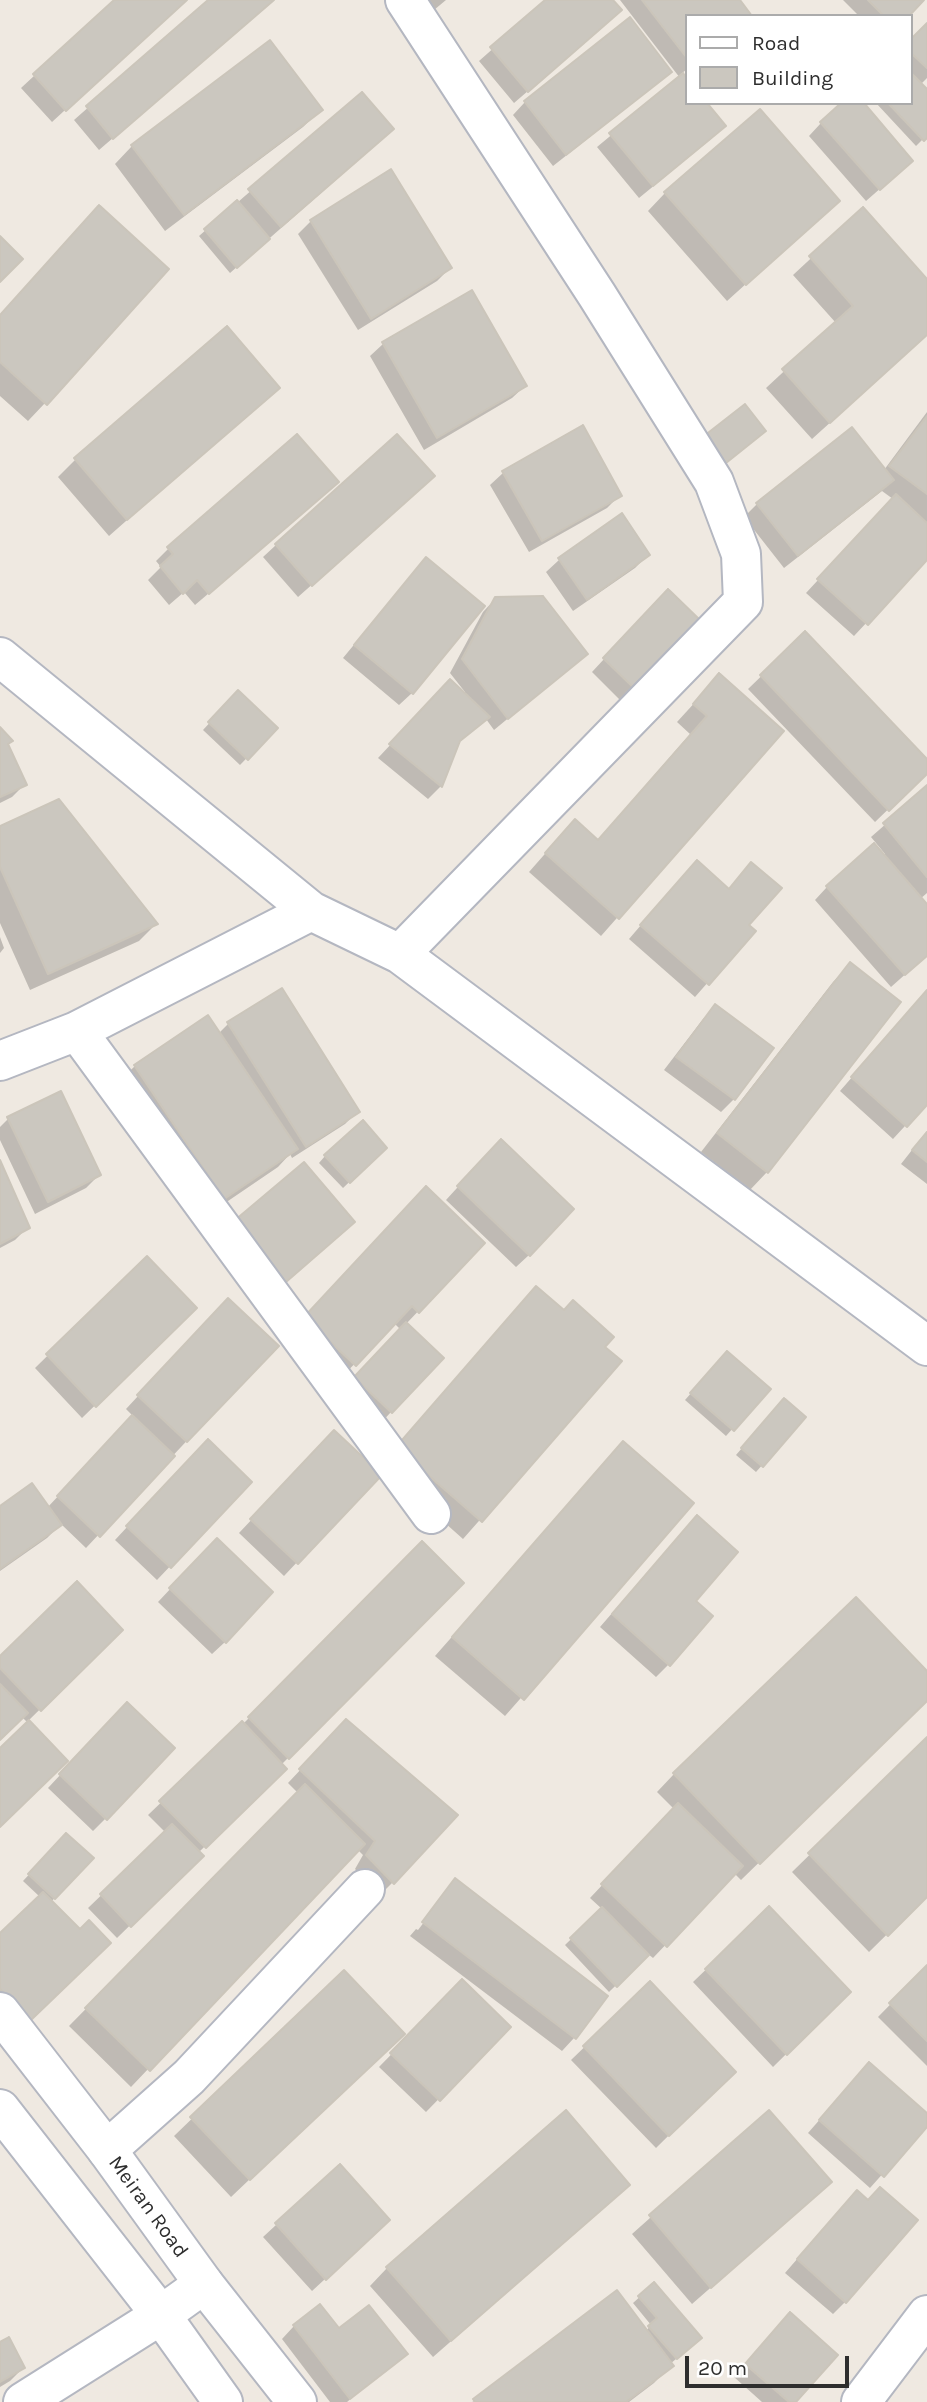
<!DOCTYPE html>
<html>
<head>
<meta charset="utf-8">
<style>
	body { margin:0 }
	#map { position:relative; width:927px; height:2402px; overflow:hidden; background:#efe9e1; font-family:Karla,sans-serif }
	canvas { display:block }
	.legend { position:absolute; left:685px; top:14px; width:228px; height:91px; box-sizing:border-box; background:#fff; border:2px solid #ababab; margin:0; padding:9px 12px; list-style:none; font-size:21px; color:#2e2e2e }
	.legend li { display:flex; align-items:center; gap:14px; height:35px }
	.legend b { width:35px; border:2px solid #ababab }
	.scale { position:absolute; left:685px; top:2356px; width:164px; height:32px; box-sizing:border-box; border:4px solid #2e2e2e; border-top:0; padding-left:9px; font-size:21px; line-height:24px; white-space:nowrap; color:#2e2e2e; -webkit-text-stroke:5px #fff; paint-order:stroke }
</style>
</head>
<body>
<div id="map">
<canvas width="927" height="2402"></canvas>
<ul class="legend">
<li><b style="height:9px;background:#fff"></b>Road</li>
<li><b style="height:19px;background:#cbc7bf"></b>Building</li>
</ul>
<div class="scale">20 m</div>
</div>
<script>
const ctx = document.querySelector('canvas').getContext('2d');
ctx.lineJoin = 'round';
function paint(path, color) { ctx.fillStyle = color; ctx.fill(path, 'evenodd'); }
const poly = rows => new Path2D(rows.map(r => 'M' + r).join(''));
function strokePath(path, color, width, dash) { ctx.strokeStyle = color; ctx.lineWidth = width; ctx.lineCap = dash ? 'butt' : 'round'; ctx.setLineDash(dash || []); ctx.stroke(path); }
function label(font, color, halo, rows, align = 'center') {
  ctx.font = font + ' Karla,sans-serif'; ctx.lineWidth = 7; ctx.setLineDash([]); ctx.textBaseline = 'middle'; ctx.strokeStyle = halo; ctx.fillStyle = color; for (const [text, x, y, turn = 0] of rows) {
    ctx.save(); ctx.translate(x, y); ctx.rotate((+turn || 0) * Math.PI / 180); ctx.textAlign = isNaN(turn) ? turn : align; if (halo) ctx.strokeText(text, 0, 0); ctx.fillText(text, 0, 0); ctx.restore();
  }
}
const shadow = poly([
	[116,0,185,0,52,122,21,88],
	[210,0,273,0,99,150,74,120],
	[415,0,446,0,428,15],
	[548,0,610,0,607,23,514,103,479,61],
	[620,0,737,0,687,16,687,69,681,74,687,82,687,103,711,139,639,198,597,147,680,78],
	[843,0,922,0,906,16,859,16],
	[927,25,927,78,920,85,927,92,927,135,916,146,876,103,911,103,911,41],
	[670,71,657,84,553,166,513,115,525,102],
	[362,94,379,142,230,273,199,236],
	[321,110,303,127,165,231,115,164,132,146],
	[821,123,898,173,866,201,809,136],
	[665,193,838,201,727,301,648,211],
	[863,210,927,282,927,335,812,439,766,388,836,323,793,275],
	[311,221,450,268,437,281,358,330,298,234],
	[0,316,45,403,28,421,0,396],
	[383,344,525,386,512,398,424,450,370,356],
	[277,388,109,536,58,477,76,459],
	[927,412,927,558,854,636,806,593,893,499,882,491,784,568,744,517,757,504,884,470],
	[503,473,620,495,607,508,529,552,490,485],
	[420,489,298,597,263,557,276,545],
	[324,495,195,605,184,592,169,605,148,580,161,567,156,561,169,548],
	[648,555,635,568,573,611,546,572,559,560],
	[414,572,412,693,399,705,343,658],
	[496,598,586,654,494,730,486,719,457,744,441,786,428,799,378,758,438,694,465,692,450,673,483,612],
	[655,604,697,620,621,701,592,672],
	[805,634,927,762,927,772,875,822,748,689],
	[719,676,782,731,601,936,529,872,558,839,597,841,690,734,677,722],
	[238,692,276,728,240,765,203,730],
	[0,730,25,784,12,797,0,803],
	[927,788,927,893,920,899,927,907,927,955,891,987,815,900,827,887,885,854,871,837],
	[0,828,156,924,139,941,30,990,0,923],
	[684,875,728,890,739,877,747,925,753,931,695,997,629,939],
	[0,937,4,948,0,953],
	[850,964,767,1172,750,1190,701,1152,833,982],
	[927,991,927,1102,893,1139,840,1091],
	[715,1006,772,1048,734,1099,721,1112,664,1070,703,1019],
	[228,1024,358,1111,345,1124,292,1158,290,1154,278,1167,206,1216,117,1083,135,1066,218,1034],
	[8,1119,99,1175,86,1188,35,1214,0,1140,0,1127],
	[927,1131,927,1184,901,1164],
	[385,1148,343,1188,319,1163,325,1156],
	[488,1154,529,1255,516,1267,446,1200],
	[0,1164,28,1227,15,1240,0,1248],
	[483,1243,406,1324,391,1412,379,1425,342,1391,401,1330,394,1323,337,1382,288,1335],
	[147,1258,195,1308,82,1418,35,1368],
	[215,1313,276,1346,86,1548,61,1524,47,1538,0,1571,0,1508,47,1508,133,1416,126,1409],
	[603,1347,620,1361,463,1539,380,1465],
	[721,1359,768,1389,726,1436,685,1400],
	[778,1406,804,1418,756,1472,736,1455],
	[623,1443,692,1504,505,1716,435,1656],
	[322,1445,379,1475,284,1576,239,1533],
	[195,1454,250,1482,157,1580,115,1540],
	[684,1530,694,1601,669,1664,656,1677,600,1627],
	[422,1544,462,1583,281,1765,284,1769,198,1853,201,1856,117,1938,88,1908,166,1833,148,1815,242,1725],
	[204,1553,225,1642,212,1654,158,1602],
	[121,1630,28,1721,66,1760,0,1825,0,1751,28,1723,22,1717,0,1738,0,1658],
	[927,1673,927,1699,741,1880,734,1873,653,1958,648,1954,609,1992,565,1945,602,1909,590,1898,674,1809,657,1792,674,1774],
	[114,1717,106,1818,93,1831,48,1788],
	[334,1734,393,1882,380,1895,355,1869,363,1855,357,1849,131,2087,69,2026,298,1793,288,1783],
	[927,1740,927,1895,869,1952,792,1872],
	[66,1835,91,1858,51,1902,80,1931,108,1943,17,2032,0,2014,0,1935,40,1897,23,1881],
	[455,1881,606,1996,574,2038,562,2051,410,1936,416,1929,418,1930,447,1892,444,1892],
	[769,1909,849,1992,773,2067,693,1982],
	[927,1967,927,2066,878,2017],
	[344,1972,385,2051,231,2197,174,2136],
	[462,1982,509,2027,426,2112,379,2067],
	[650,1984,733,2072,656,2148,571,2060],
	[857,2077,927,2116,927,2124,870,2188,808,2133],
	[769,2112,812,2199,692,2304,632,2234],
	[340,2166,375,2233,312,2291,263,2237],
	[610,2202,433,2357,370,2286,387,2268],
	[868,2202,845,2302,833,2314,785,2273,844,2205],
	[653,2285,694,2344,670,2364,671,2365,654,2383,629,2402,472,2402,646,2331,651,2325,633,2303],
	[294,2326,339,2330,405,2353,347,2402,330,2402,282,2339],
	[777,2327,794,2402,762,2402,734,2377],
	[0,2344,23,2368,10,2381,0,2387]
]);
const building = poly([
	[114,0,187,0,66,111,33,74,114,0],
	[208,0,274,0,113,139,86,106,208,0],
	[545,0,613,0,622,10,528,92,490,47,545,0],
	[642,0,740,0,752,16,687,16,687,58,642,0],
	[868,0,924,0,909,16,884,16,868,0],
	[630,17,672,72,566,155,524,101,630,17],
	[927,23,927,68,911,53,911,39,927,23],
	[270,40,323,110,184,215,131,145,270,40],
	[683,73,687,79,687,103,707,103,726,126,653,186,609,133,683,73],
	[911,73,927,89,927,138,924,141,888,103,911,103,911,73],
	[362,92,394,129,281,227,248,189,362,92],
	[841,103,864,103,913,161,880,190,820,122,841,103],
	[760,109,840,201,746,285,664,192,760,109],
	[391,169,452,268,371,319,310,220,391,169],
	[237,200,270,239,237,268,204,229,237,200],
	[99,205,169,269,47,405,0,362,0,315,99,205],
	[863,207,927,279,927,335,830,423,782,369,853,306,809,256,863,207],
	[0,236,23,259,0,282,0,236],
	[472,290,527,386,437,438,382,342,472,290],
	[227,326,280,388,127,520,74,458,227,326],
	[745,404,766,431,726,463,704,436,745,404],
	[927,416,927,494,889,466,927,416],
	[583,425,622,496,542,541,502,471,583,425],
	[852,427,894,480,798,556,756,503,852,427],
	[297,434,339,482,209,594,197,580,183,594,160,566,173,554,167,547,297,434],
	[397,434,435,476,312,586,275,544,397,434],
	[896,494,927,523,927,560,868,625,817,579,896,494],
	[622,513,650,555,587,600,558,558,622,513],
	[426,557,485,606,413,694,354,645,426,557],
	[668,589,700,620,635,689,603,658,668,589],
	[543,596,588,654,508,719,462,659,495,597,543,596],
	[805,631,927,759,927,774,889,811,760,675,805,631],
	[719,673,784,731,619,919,545,853,575,819,598,840,707,716,693,704,719,673],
	[450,679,490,717,460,741,442,787,389,744,450,679],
	[238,690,278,728,248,760,208,722,238,690],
	[0,727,13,741,8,744,27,785,0,797,0,727],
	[927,785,927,877,883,823,927,785],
	[59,799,158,924,48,974,0,867,0,826,59,799],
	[874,843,927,904,927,956,905,975,826,886,874,843],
	[697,860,729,889,751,862,782,888,749,925,756,931,709,985,640,925,697,860],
	[850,962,901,1002,768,1173,717,1133,850,962],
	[282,988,360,1112,306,1147,227,1022,282,988],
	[927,990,927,1105,907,1127,851,1077,927,990],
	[715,1004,774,1048,735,1100,676,1057,715,1004],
	[208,1015,298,1149,224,1199,134,1065,208,1015],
	[61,1091,101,1175,48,1202,7,1117,61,1091],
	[363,1120,387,1148,350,1183,324,1155,363,1120],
	[927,1132,927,1162,912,1150,927,1132],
	[501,1139,574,1209,530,1256,457,1186,501,1139],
	[0,1160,30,1228,0,1244,0,1160],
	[304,1162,355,1222,286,1282,234,1221,304,1162],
	[426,1186,485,1243,419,1313,412,1306,356,1366,304,1317,426,1186],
	[147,1256,197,1308,96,1407,46,1354,147,1256],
	[536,1286,564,1310,573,1300,614,1337,605,1347,622,1361,482,1522,396,1447,536,1286],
	[228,1298,279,1346,187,1442,137,1395,228,1298],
	[406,1322,444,1358,392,1413,354,1377,406,1322],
	[727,1351,771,1389,734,1431,690,1393,727,1351],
	[784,1398,806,1417,763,1467,741,1448,784,1398],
	[132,1415,175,1456,100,1537,57,1496,132,1415],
	[334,1430,382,1475,298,1564,250,1519,334,1430],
	[208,1439,252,1482,171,1568,126,1526,208,1439],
	[623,1441,694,1503,524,1700,452,1637,623,1441],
	[32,1483,62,1525,0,1569,0,1506,32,1483],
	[697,1515,738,1552,696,1601,713,1616,670,1666,612,1614,697,1515],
	[217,1538,273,1592,226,1643,169,1588,217,1538],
	[422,1541,464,1583,289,1759,248,1717,422,1541],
	[77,1581,123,1630,41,1711,0,1668,0,1656,77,1581],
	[856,1597,927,1671,927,1701,760,1864,673,1773,856,1597],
	[0,1684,28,1713,0,1740,0,1684],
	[127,1702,175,1748,107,1820,59,1774,127,1702],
	[346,1719,458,1815,394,1884,366,1855,375,1841,299,1769,346,1719],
	[29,1720,68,1761,0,1827,0,1748,29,1720],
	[242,1721,287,1769,206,1848,159,1801,242,1721],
	[927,1737,927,1897,888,1936,808,1853,927,1737],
	[305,1784,365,1844,150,2071,85,2008,305,1784],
	[678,1803,743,1866,667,1947,601,1884,678,1803],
	[172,1824,204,1856,131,1927,100,1894,172,1824],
	[66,1833,94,1858,55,1899,28,1874,66,1833],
	[455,1878,608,1996,576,2039,422,1922,455,1878],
	[43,1892,80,1929,89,1920,111,1943,31,2020,0,1989,0,1933,43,1892],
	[769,1906,851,1992,787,2055,705,1969,769,1906],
	[602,1907,649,1955,617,1987,570,1938,602,1907],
	[927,1965,927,2041,889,2003,927,1965],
	[344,1970,405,2034,250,2180,190,2117,344,1970],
	[462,1979,511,2027,440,2101,390,2053,462,1979],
	[650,1981,736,2072,669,2136,583,2046,650,1981],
	[869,2062,927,2113,927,2127,884,2177,819,2120,869,2062],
	[566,2110,630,2185,451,2341,386,2267,566,2110],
	[769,2110,832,2182,711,2288,649,2215,769,2110],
	[340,2164,390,2220,326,2280,275,2223,340,2164],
	[880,2187,918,2220,846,2303,797,2259,857,2190,868,2200,880,2187],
	[654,2282,702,2338,677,2359,648,2326,657,2318,638,2296,654,2282],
	[617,2290,674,2366,626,2402,475,2402,473,2399,617,2290],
	[320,2304,339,2328,369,2305,408,2354,350,2399,293,2325,320,2304],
	[790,2312,838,2355,796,2402,789,2402,745,2364,790,2312],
	[9,2337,25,2368,0,2382,0,2342,9,2337]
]);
const street = poly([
	[0,657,311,911,400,954,927,1346],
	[400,954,743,602,741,554,714,482,597,295,405,0],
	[77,1031,431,1514],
	[0,1061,77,1031,311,911],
	[107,2150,189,2077,365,1889],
	[23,2402,161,2315,204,2284]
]);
const secondary = poly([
	[0,2012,107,2150,204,2284,297,2402],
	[0,2109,161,2315,223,2402],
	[861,2402,927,2315]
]);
const streetNames = [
	["Meiran Road",148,2207,54]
];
paint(shadow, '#0003');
paint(building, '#cbc7bf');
strokePath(building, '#cbc5ba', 2);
strokePath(street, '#b4b7c1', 42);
strokePath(secondary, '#b4b7c1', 42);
strokePath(street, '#fff', 38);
strokePath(secondary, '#fff', 38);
label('21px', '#2e2e2e', '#fff', streetNames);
</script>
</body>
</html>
